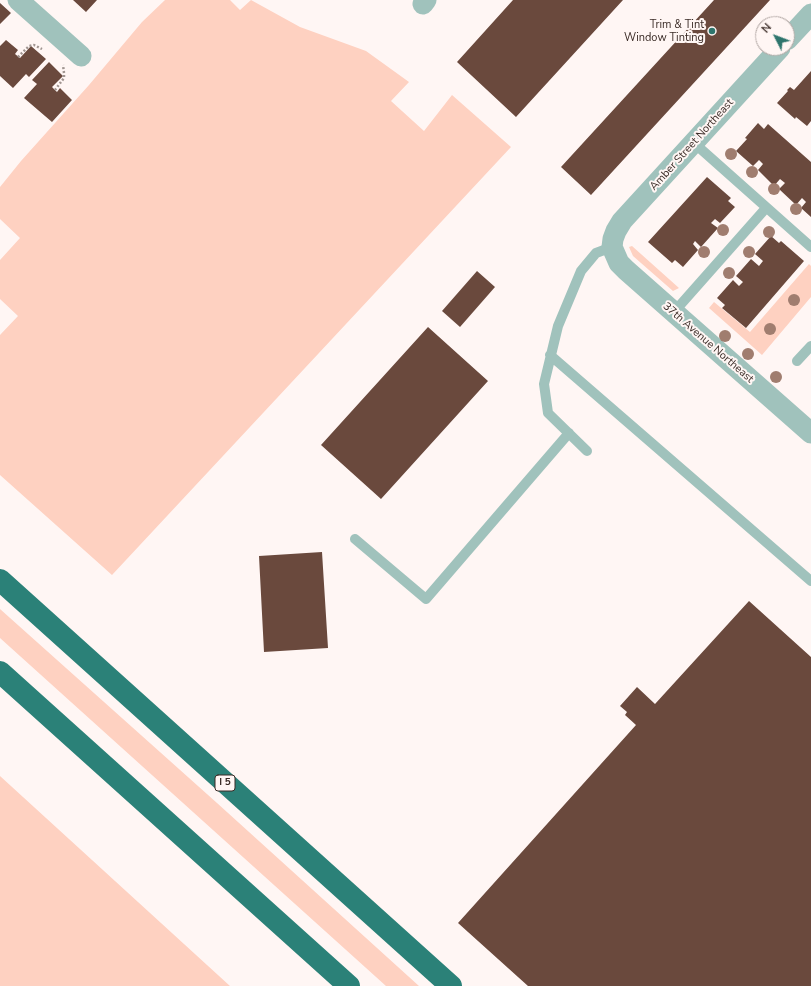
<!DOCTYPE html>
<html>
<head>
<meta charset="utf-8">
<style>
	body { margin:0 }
	#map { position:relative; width:811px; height:986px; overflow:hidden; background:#fff6f4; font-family:"Nunito Sans",sans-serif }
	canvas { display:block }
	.north { position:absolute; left:755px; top:16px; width:40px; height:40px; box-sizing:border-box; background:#fff6f4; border:1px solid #b0a5a2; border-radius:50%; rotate:312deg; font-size:11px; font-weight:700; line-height:16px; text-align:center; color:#3a2b26 }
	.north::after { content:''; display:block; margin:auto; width:14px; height:18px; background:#2e756d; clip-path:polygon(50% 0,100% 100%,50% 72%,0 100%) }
</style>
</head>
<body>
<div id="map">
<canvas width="811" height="986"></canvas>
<div class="north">N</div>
</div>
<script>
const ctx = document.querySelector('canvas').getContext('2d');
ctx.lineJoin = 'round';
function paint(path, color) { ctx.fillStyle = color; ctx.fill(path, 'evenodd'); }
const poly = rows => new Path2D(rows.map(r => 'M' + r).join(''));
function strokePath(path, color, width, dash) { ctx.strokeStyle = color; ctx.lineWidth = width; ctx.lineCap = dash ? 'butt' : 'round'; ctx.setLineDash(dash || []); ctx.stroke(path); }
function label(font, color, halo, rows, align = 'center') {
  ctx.font = font + ' "Nunito Sans",sans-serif'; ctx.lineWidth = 4; ctx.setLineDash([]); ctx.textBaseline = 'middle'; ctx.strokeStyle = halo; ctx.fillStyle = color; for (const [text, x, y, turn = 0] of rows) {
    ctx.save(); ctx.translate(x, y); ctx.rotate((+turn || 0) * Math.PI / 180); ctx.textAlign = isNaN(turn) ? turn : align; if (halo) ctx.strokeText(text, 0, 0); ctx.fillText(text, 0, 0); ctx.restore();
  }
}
const green = poly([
	[165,0,230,0,240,10,251,0,300,27,366,51,409,82,391,101,424,131,452,95,511,147,112,575,0,475,0,335,18,316,0,299,0,260,20,238,0,219,0,187,21,161,89,85,142,22],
	[632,246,679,288,673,291,633,256,629,247],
	[809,264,811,266,811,297,762,355,709,308,714,302,750,332],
	[0,609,217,803,419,986,386,986,0,638],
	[0,776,230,986,0,986]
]);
const building = poly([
	[73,0,97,0,86,12],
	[513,0,623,0,516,117,457,62],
	[714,0,770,0,591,195,561,167],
	[0,3,11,13,0,24],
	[6,40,18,50,15,54,20,58,31,46,46,59,29,77,26,74,13,88,0,76,0,46],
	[49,62,63,76,52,87,57,92,60,88,72,100,52,122,24,98,37,84,32,80],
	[811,71,811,121,807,126,796,117,795,119,777,103,788,91,787,90,790,87,794,90],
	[758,123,764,129,768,124,811,162,811,217,801,208,806,202,802,198,796,205,779,189,785,183,780,179,774,186,758,170,763,164,759,160,753,166,736,151,747,139,745,138],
	[707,177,731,198,728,201,735,207,720,223,715,219,711,223,718,228,701,247,695,241,693,244,698,250,683,267,675,260,672,263,648,242],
	[771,236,779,243,781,241,804,261,746,328,722,308,725,305,717,298,733,280,739,286,743,282,736,276,751,259,759,266,763,261,755,254],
	[477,271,495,287,460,327,442,311],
	[428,327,488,381,381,499,321,445],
	[322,552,328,648,264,652,259,556],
	[749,601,811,657,811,986,528,986,458,923,636,725,625,715,627,712,620,706,637,687,655,704]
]);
const path = poly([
	[18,57,29,46,34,45,42,49],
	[55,90,64,78,64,73,63,65]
]);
const service = poly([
	[694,143,811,247],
	[674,312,766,208],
	[550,355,811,581],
	[797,361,811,346],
	[587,451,548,413,544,384,558,326,581,271,596,253,612,247],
	[355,539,426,599,569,433]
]);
const minor = poly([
	[18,0,81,56],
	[423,4,426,0],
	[787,40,811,14],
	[780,48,622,221,616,231,613,239,612,247,619,263,626,270,811,433]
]);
const motorway = poly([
	[0,580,451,986],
	[0,672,349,986]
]);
const trees = [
	[731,154],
	[752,172],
	[774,189],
	[796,209],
	[723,230],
	[769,232],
	[704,252],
	[749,252],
	[729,273],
	[794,300],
	[770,329],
	[725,336],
	[748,354],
	[776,377]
];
const markers = [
	[712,31,4,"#2e756d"]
];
const shields = [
	[225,783,20]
];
const shieldNames = [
	["I 5",225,783]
];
const poiNames = [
	["Trim & Tint",704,25],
	["Window Tinting",704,38]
];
const streetNames = [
	["Amber Street Northeast",692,145,-48],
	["37th Avenue Northeast",708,343,41]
];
paint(green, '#fed1c1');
paint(building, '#6a493d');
strokePath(path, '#a09591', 2.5, [2, 2]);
strokePath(service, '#a0c2bc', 10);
strokePath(minor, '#a0c2bc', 21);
strokePath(motorway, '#2b8178', 22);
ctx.fillStyle = '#a07d6f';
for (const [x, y] of trees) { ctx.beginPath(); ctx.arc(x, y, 6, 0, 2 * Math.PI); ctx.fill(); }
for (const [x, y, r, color] of markers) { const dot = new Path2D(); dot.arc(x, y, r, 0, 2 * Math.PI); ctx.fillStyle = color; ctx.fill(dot); strokePath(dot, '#fff6f4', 1.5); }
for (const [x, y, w] of shields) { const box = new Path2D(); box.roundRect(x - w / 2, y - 8, w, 16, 3); ctx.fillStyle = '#fff6f4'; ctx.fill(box); strokePath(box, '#3a2b26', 1); }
label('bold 10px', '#3a2b26', null, shieldNames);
label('11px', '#3a2b26', '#fff6f4', poiNames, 'right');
label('11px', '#3a2b26', '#fff6f4', streetNames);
</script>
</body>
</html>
